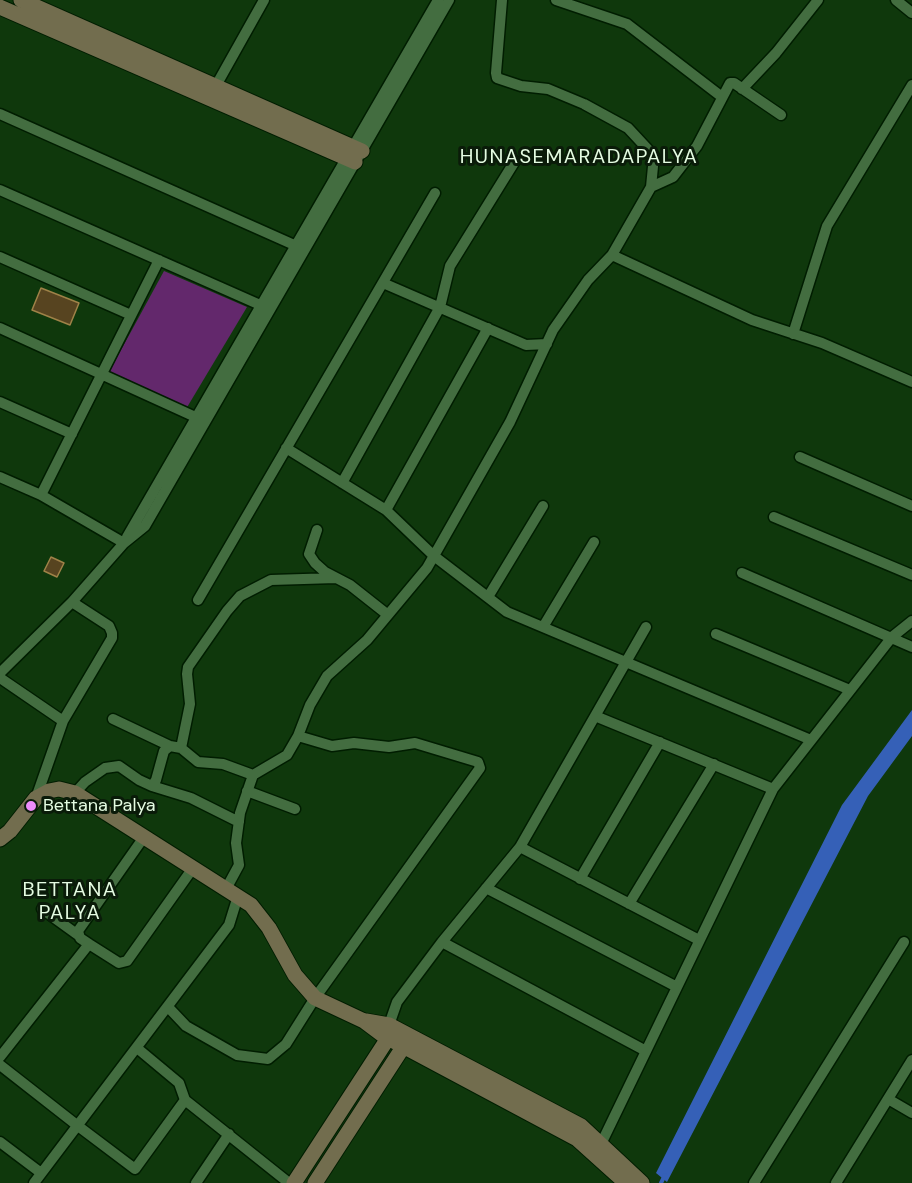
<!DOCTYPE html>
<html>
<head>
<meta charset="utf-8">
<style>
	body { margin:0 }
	canvas { display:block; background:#0f380c }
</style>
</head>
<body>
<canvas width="912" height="1183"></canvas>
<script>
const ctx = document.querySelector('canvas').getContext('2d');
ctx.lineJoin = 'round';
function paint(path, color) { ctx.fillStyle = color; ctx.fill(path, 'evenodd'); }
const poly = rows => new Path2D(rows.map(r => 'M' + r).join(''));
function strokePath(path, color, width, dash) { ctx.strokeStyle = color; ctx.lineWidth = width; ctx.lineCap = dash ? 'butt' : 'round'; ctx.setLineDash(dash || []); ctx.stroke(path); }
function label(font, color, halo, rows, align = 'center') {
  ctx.font = font + ' "DM Sans",sans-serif'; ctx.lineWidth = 6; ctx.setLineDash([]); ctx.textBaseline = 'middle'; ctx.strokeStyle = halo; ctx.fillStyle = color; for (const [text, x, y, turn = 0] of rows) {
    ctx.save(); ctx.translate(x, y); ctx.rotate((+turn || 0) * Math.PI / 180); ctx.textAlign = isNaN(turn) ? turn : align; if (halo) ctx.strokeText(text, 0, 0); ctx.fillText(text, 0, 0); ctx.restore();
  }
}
const green = poly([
	[164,271,247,307,186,409,109,372]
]);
const water = poly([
	[912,710,912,736,868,796,667,1182,656,1173,842,805]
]);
const stream = poly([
	[661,1183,665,1175]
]);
const building = poly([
	[41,288,79,303,70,325,32,310,41,288],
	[51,557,64,563,57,577,44,571,51,557]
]);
const street = poly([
	[556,0,627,24,722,97],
	[896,0,912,13],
	[742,89,776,53,818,0],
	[213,91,264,0],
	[0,114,301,248],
	[651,187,673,177,697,146,730,83,734,83,781,115],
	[0,190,267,308],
	[612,255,752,320,822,343,912,382],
	[0,257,131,315],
	[383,283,526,345,547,344],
	[0,328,202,420],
	[793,334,827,226,912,85],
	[0,402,72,434],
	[286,448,386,510,434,556,507,612,811,740],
	[800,457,912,506],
	[0,477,41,495,124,543],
	[342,483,440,307,450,266,515,161],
	[41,495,159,260],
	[386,510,488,328],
	[774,517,912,575],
	[317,530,309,554,315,563,325,572,350,585,388,615],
	[127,537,438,0],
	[742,573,912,647],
	[488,597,543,506],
	[198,600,435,193],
	[543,627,594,542],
	[716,634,850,690],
	[0,673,72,602,124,543,145,526,449,0],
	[0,678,63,721],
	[595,716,773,789],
	[113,719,170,746],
	[181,748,190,704,187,674,188,667,227,611,240,596,271,580,336,578],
	[152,786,191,798,239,822],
	[247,791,295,809],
	[75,793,85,782,105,768,119,766,139,780,152,786,156,780,164,751,170,746,181,748,198,762,223,764,253,775],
	[36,798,63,721,112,638,112,633,109,626,72,602],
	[520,847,699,940],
	[580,879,660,742],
	[486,888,677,987],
	[226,889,239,865,236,843,240,813,253,775,287,755,298,736,310,705,327,676,367,640,427,568,510,422,553,330,588,280,612,255,651,187,654,156,628,128,584,104,548,89,521,86,497,78,496,73,502,0],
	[629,904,714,764],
	[42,909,78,935],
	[442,942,646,1051],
	[89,944,119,963,127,961,193,868],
	[168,1007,186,1026,237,1055,268,1059,286,1044,315,998,480,768,478,762,415,743,389,747,354,743,332,746,298,736],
	[389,1025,397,1002,442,942,520,847,646,627],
	[137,1048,179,1083,185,1100,289,1183],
	[0,1057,89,944,80,938,78,931,144,837],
	[0,1065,78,1126,135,1169,185,1100],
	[888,1099,912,1113],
	[0,1142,41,1173],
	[601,1144,773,789,892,637,912,621],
	[34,1183,229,925,238,896],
	[196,1183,229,1134],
	[754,1183,904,942],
	[836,1183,912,1060]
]);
const secondary = poly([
	[21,0,362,151],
	[0,7,355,162],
	[0,839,10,831,36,798,49,791,59,789,75,793,251,905,269,928,295,975,315,998,364,1021,384,1036,577,1139,626,1183],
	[366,1021,389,1025,581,1126,642,1183],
	[294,1183,394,1029],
	[315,1183,409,1038]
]);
const markers = [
	[31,806,6,"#ec8cfa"]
];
const poiNames = [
	["Bettana Palya",43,806]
];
const neighbourhoodNames = [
	["HUNASEMARADAPALYA",579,158],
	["BETTANA",70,891],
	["PALYA",70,914]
];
paint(green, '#63286c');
paint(water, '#3560b7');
strokePath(stream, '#3560b7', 4);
paint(building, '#574420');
strokePath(building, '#9f8248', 1.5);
strokePath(street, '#001d00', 13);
strokePath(secondary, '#001d00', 17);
strokePath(street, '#436d40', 10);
strokePath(secondary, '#726d4e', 15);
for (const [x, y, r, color] of markers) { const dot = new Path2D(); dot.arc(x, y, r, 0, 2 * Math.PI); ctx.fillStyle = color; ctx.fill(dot); strokePath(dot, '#0a1b09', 2); }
label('18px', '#e5fce2', '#0a1b09', poiNames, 'left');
ctx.letterSpacing = '1.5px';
label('20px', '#e5fce2', '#0a1b09', neighbourhoodNames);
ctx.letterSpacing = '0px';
</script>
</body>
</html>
